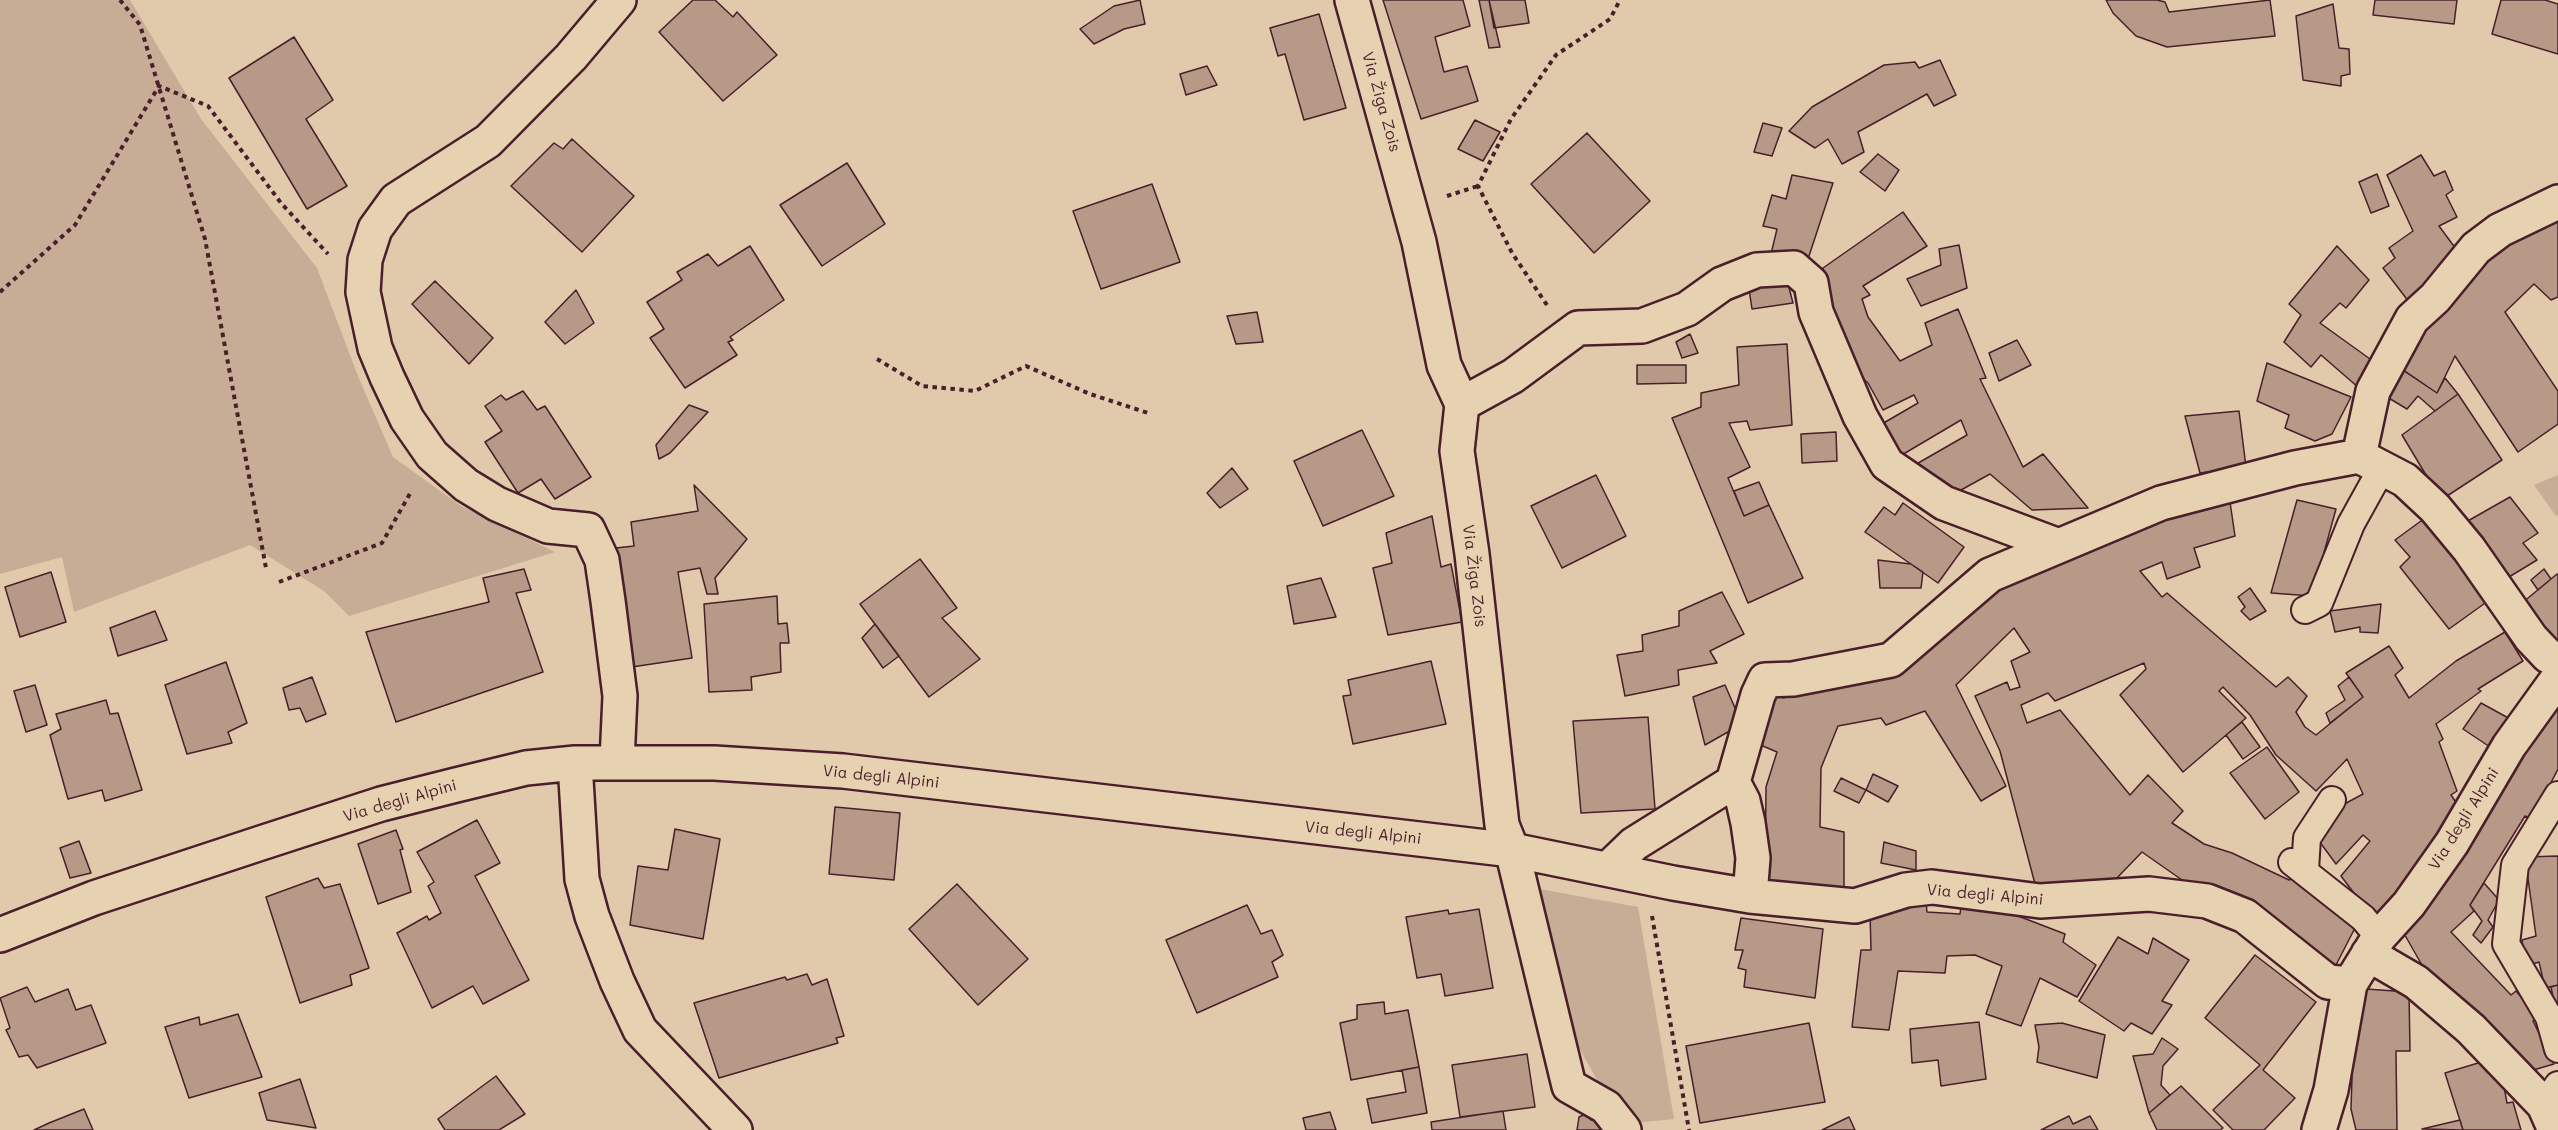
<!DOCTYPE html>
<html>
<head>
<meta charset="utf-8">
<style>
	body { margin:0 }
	canvas { display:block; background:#e0caab }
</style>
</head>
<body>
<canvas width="2558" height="1130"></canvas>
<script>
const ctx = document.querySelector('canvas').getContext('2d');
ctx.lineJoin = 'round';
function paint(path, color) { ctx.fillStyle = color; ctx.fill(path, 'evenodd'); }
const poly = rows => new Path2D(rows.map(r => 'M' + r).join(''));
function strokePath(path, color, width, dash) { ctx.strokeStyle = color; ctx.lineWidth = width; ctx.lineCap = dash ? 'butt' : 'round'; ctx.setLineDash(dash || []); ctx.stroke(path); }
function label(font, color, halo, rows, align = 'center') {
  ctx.font = font + ' Mali,sans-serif'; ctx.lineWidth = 5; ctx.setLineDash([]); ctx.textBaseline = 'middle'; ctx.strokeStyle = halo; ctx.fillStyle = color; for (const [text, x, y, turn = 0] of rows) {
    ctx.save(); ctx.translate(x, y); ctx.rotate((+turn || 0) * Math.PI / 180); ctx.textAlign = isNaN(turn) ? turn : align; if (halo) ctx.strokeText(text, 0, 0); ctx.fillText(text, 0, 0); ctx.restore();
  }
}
const green = poly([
	[0,0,130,0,201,119,317,268,358,376,393,457,461,506,555,552,349,616,324,591,250,545,74,612,62,557,0,574],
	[2558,475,2558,515,2556,516,2534,485],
	[1540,889,1638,907,1674,1119,1634,1123,1606,1096,1578,1046]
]);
const building = poly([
	[693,0,715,0,733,17,737,12,777,55,723,101,659,32,693,0],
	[1140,0,1145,24,1124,29,1094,44,1080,29,1114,6,1140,0],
	[1383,0,1463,0,1470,26,1435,37,1444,72,1467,66,1478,101,1421,119,1383,0],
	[1479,0,1489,0,1500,47,1489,48,1479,0],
	[1489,0,1525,0,1529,23,1494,28,1489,0],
	[2106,0,2157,0,2165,2,2169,12,2270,0,2275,36,2167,47,2136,36,2113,13,2106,0],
	[2375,0,2457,0,2454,24,2373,15,2375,0],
	[2501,0,2545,0,2558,4,2558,54,2492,34,2501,0],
	[2333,4,2339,48,2349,49,2350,74,2341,76,2341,86,2303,80,2296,16,2333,4],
	[1319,14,1346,108,1304,120,1285,54,1278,56,1270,28,1319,14],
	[294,37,333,100,306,119,347,186,307,209,229,78,294,37],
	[1940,60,1956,95,1934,106,1927,94,1858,132,1864,152,1842,164,1828,139,1815,148,1789,131,1812,107,1884,65,1915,62,1919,68,1940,60],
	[1207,66,1217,85,1186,95,1180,74,1207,66],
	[1475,120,1500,132,1483,161,1458,149,1475,120],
	[1763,123,1782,128,1772,156,1754,152,1763,123],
	[1587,133,1650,201,1594,253,1531,184,1587,133],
	[572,139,634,196,582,252,511,186,554,143,563,149,572,139],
	[1878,154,1899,170,1885,191,1860,172,1878,154],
	[2421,155,2434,176,2445,171,2453,190,2446,195,2457,217,2439,226,2456,249,2409,302,2383,268,2395,258,2389,248,2413,231,2387,175,2421,155],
	[847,163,885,224,822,266,780,205,847,163],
	[2377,174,2389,206,2371,213,2359,182,2377,174],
	[1792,175,1833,183,1808,259,1771,254,1777,229,1763,226,1772,195,1786,199,1792,175],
	[1152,184,1180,262,1101,289,1073,211,1152,184],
	[1903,212,1927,246,1863,286,1870,295,1862,299,1868,317,1900,361,1932,345,1925,323,1958,309,1986,378,1980,379,2023,467,2043,454,2088,508,2032,510,1990,474,1952,495,1913,466,1967,435,1961,420,1895,459,1875,428,1918,403,1914,395,1883,410,1868,383,1851,368,1825,309,1823,268,1903,212],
	[2558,217,2558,297,2551,300,2534,284,2505,312,2558,391,2558,424,2518,452,2455,356,2437,393,2399,367,2424,325,2492,246,2558,217],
	[1959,245,1967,288,1921,306,1907,279,1941,265,1939,249,1959,245],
	[750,246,784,300,730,337,733,340,728,342,737,355,685,388,650,338,664,329,647,302,682,280,677,272,708,254,718,266,750,246],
	[2337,246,2369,280,2346,308,2340,303,2320,323,2377,364,2359,388,2321,355,2311,367,2284,342,2301,315,2289,304,2337,246],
	[435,281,493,338,469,364,412,304,435,281],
	[1788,284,1793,303,1752,309,1749,289,1788,284],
	[576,290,594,323,565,344,545,322,576,290],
	[1257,312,1263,342,1236,344,1227,316,1257,312],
	[1690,334,1698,353,1682,358,1676,342,1690,334],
	[2017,340,2031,365,1999,381,1989,353,2017,340],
	[1787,344,1792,425,1750,430,1747,421,1729,423,1750,467,1728,478,1744,516,1769,505,1803,578,1748,603,1672,418,1701,407,1701,393,1739,385,1737,347,1787,344],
	[2267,363,2351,397,2332,434,2315,441,2285,428,2289,415,2257,401,2267,363],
	[1637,365,1686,365,1686,383,1637,384,1637,365],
	[2401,369,2437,393,2445,378,2458,394,2435,411,2418,396,2407,409,2387,397,2401,369],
	[523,391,537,410,545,406,591,477,555,499,541,479,518,493,485,442,502,431,485,406,501,395,506,400,523,391],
	[2458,394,2502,460,2444,498,2429,480,2402,435,2458,394],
	[689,405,708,412,670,453,659,459,656,445,689,405],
	[2239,411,2246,467,2200,473,2185,416,2239,411],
	[1362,430,1394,496,1323,526,1294,461,1362,430],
	[1836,432,1837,461,1802,463,1801,434,1836,432],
	[1232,468,1248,489,1220,508,1207,493,1232,468],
	[1596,475,1626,536,1562,568,1531,506,1596,475],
	[1759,482,1769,505,1744,516,1734,491,1759,482],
	[694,485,747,539,715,578,718,594,707,594,700,568,678,572,692,658,625,668,616,548,634,546,631,522,698,511,694,485],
	[2510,497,2538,533,2523,543,2537,560,2504,580,2466,522,2510,497],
	[2297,500,2336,509,2312,596,2271,593,2297,500],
	[2230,502,2235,536,2194,548,2200,567,2167,579,2162,562,2140,571,2162,597,2167,593,2276,687,2288,677,2307,696,2296,712,2305,727,2316,735,2363,697,2346,673,2389,646,2403,668,2395,675,2409,698,2456,661,2505,632,2523,661,2478,689,2481,691,2436,724,2443,739,2439,742,2457,791,2451,795,2460,808,2435,855,2375,921,2341,876,2370,841,2363,835,2336,864,2319,841,2337,808,2363,794,2347,759,2316,791,2276,755,2250,715,2223,687,2219,691,2246,718,2183,772,2120,695,2146,669,2144,663,2055,701,2048,693,2021,705,2027,723,2060,710,2130,795,2148,775,2183,811,2172,823,2204,844,2232,853,2289,880,2294,877,2357,924,2336,965,2272,919,2223,895,2182,880,2142,852,2113,882,2035,884,2000,751,1975,696,2007,682,2010,690,2020,687,2011,661,2030,652,2014,628,1956,685,2006,786,1981,801,1925,711,1886,725,1881,718,1838,726,1821,768,1820,827,1844,832,1844,893,1765,885,1766,787,1777,752,1751,741,1771,693,1784,698,1790,693,1796,696,1806,687,1916,660,2022,571,2027,578,2105,540,2181,514,2230,502],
	[1903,503,1964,547,1938,583,1865,532,1884,507,1895,515,1903,503],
	[1432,516,1441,567,1451,564,1462,622,1388,635,1373,568,1392,563,1386,533,1432,516],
	[2425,518,2488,601,2449,629,2400,567,2410,557,2395,540,2425,518],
	[920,559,957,608,942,618,980,659,929,697,860,604,920,559],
	[1878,560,1911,564,1923,572,1921,588,1880,588,1878,560],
	[524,569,531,590,516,593,543,672,396,722,366,632,489,602,483,578,524,569],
	[2544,569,2551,579,2538,590,2531,580,2544,569],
	[51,572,66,622,20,637,5,587,51,572],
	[2557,574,2558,576,2558,647,2522,603,2557,574],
	[1321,578,1336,617,1294,624,1287,586,1321,578],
	[2250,588,2266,611,2250,620,2241,611,2245,607,2238,597,2250,588],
	[1722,592,1744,634,1710,651,1717,663,1678,670,1679,685,1625,696,1617,655,1643,651,1642,635,1679,626,1679,611,1722,592],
	[777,596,778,624,787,623,789,643,780,643,781,672,751,677,752,690,709,692,704,604,777,596],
	[2381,604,2378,633,2360,632,2360,627,2335,632,2330,611,2381,604],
	[155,611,167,640,118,656,110,628,155,611],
	[875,624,899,656,883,668,862,638,875,624],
	[1431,661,1446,724,1353,744,1343,696,1351,695,1348,680,1431,661],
	[226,662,247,723,228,732,232,743,187,754,165,685,226,662],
	[312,677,326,714,306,722,300,708,289,710,283,688,312,677],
	[2349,677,2363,697,2330,723,2326,713,2345,700,2338,686,2349,677],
	[35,685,47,725,26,732,14,691,35,685],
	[1725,685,1742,724,1705,745,1693,697,1725,685],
	[106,700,110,714,118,713,142,790,105,801,102,790,68,799,50,735,61,729,56,714,106,700],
	[2481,703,2512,720,2493,749,2463,729,2481,703],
	[2558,707,2558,769,2532,819,2525,816,2470,905,2474,911,2451,932,2511,995,2516,991,2540,1019,2533,1021,2554,1064,2523,1073,2427,974,2402,930,2504,769,2558,707],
	[1648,717,1655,809,1581,813,1573,721,1648,717],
	[2242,722,2260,747,2243,759,2226,735,2242,722],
	[2267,747,2299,792,2265,819,2230,773,2267,747],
	[1873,774,1898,786,1888,802,1866,790,1873,774],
	[1841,778,1866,790,1859,803,1834,791,1841,778],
	[835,807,900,813,894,880,829,874,835,807],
	[477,820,500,863,475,876,529,980,483,1004,473,986,432,1008,397,933,427,916,429,920,441,913,428,886,434,882,417,852,477,820],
	[675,829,720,839,703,939,630,925,638,866,668,870,675,829],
	[396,830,403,849,400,850,411,892,378,904,358,844,396,830],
	[79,841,91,873,70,878,60,848,79,841],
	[1884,842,1916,851,1916,870,1881,863,1884,842],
	[2558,856,2558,985,2545,988,2539,962,2526,966,2522,940,2536,936,2525,857,2558,856],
	[318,878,324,888,340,884,369,968,350,975,352,985,300,1003,266,897,318,878],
	[2484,883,2499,900,2488,920,2493,927,2481,943,2473,935,2482,921,2470,905,2484,883],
	[957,884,1028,959,978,1005,909,929,957,884],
	[1926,902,1927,912,1960,914,1961,907,2000,909,2065,934,2063,942,2096,965,2077,997,2040,978,2021,1026,1986,1014,2002,966,1975,955,1947,956,1945,973,1898,971,1889,1030,1852,1027,1861,950,1871,950,1870,912,1926,902],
	[1247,905,1261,934,1272,930,1283,955,1272,962,1278,977,1197,1013,1166,940,1247,905],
	[1479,909,1493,988,1445,996,1441,974,1417,978,1406,917,1448,910,1449,914,1479,909],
	[1741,918,1823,929,1815,998,1744,987,1746,970,1738,968,1743,950,1735,950,1741,918],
	[2118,937,2148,954,2153,938,2189,960,2162,1001,2172,1005,2152,1034,2131,1023,2124,1031,2079,1001,2118,937],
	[2255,955,2316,1002,2263,1070,2295,1098,2264,1130,2233,1130,2213,1110,2260,1065,2205,1018,2255,955],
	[807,974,812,985,827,979,844,1036,836,1038,838,1043,719,1078,694,1003,785,977,787,980,807,974],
	[2558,985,2558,1016,2557,1016,2551,987,2558,985],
	[27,987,35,1002,68,989,76,1010,91,1005,106,1043,37,1068,28,1055,19,1057,6,1030,10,1028,0,998,27,987],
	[2366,989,2409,992,2410,1051,2396,1051,2397,1130,2356,1130,2351,1109,2353,1045,2366,989],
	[1384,1002,1385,1014,1408,1010,1419,1067,1351,1080,1340,1023,1357,1019,1357,1005,1384,1002],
	[238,1014,262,1077,189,1098,165,1027,199,1017,200,1025,238,1014],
	[1979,1022,1986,1079,1941,1086,1938,1060,1912,1063,1910,1029,1979,1022],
	[1809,1023,1825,1102,1700,1123,1686,1046,1809,1023],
	[2062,1023,2105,1035,2097,1078,2037,1062,2039,1047,2035,1025,2062,1023],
	[2162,1038,2178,1049,2163,1066,2161,1085,2170,1095,2149,1113,2133,1056,2153,1054,2162,1038],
	[1527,1054,1535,1107,1460,1117,1452,1065,1527,1054],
	[2488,1060,2503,1081,2507,1103,2513,1102,2521,1130,2463,1130,2445,1073,2488,1060],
	[1419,1067,1427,1113,1372,1123,1367,1099,1406,1092,1402,1070,1419,1067],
	[496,1076,525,1114,499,1130,445,1130,438,1119,496,1076],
	[300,1079,316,1128,267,1120,259,1093,300,1079],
	[2181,1086,2223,1128,2220,1130,2157,1130,2149,1113,2181,1086],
	[84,1109,93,1130,34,1130,49,1123,84,1109],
	[1503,1111,1506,1130,1432,1130,1431,1122,1503,1111],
	[1330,1112,1336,1130,1306,1130,1303,1118,1330,1112],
	[1586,1114,1591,1120,1603,1117,1614,1130,1577,1130,1579,1117,1586,1114],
	[2069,1116,2073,1124,2090,1116,2098,1130,2041,1130,2069,1116],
	[1849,1117,1855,1130,1822,1130,1849,1117],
	[2460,1120,2463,1130,2422,1129,2460,1120]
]);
const path = poly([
	[120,0,140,25,205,239,266,568],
	[1447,196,1478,186],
	[0,292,75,225,159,86,208,106,281,203,328,254],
	[1547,305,1512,253,1478,186,1511,119,1556,55,1610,19,1620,0],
	[877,359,922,386,975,391,1026,366,1090,394,1148,413],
	[279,582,382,543,412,490],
	[1652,916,1689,1130]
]);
const service = poly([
	[2305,610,2319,603,2351,524,2382,468],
	[2558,795,2515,865,2506,944,2549,1017,2558,1049],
	[2292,862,2363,918,2379,937],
	[2305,870,2307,838,2332,800],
	[2544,1105,2558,1085]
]);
const minor = poly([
	[1352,0,1419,242,1444,365,1462,404,1457,451,1472,554,1502,825,1512,850,1569,1086,1606,1107,1624,1130],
	[1462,404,1513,376,1578,328,1642,326,1687,309,1722,284,1757,270,1794,268,1811,283,1816,312,1860,416,1887,464,1944,503,2059,546],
	[2359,456,2405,480,2435,508,2469,549,2531,638,2548,656,2558,659],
	[617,761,620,696,608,601,602,560,588,530,548,526,497,504,466,485,432,455,407,419,387,377,375,348,363,292,365,260,375,229,396,200,488,141,571,57,619,0],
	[575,763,582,879,592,916,617,981,640,1030,735,1130],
	[1733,782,1743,801,1748,823,1753,858,1750,896],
	[1608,869,1634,844,1733,782,1758,695,1765,680,1793,679,1891,660,1990,575,2161,503,2295,468,2359,456,2373,391,2412,319,2435,298,2476,248,2500,230,2558,202],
	[0,935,94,898,261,843,381,804,456,785,526,768,575,763,714,763,843,771,1512,850,1673,883,1750,896,1855,906,1906,890,1932,887,2040,901,2149,894,2207,901,2245,916,2328,982,2350,984],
	[2368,954,2416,982,2471,1029,2544,1105,2555,1130],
	[2319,1130,2331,1090,2350,984,2379,937,2409,904,2452,843,2509,746,2558,678]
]);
const streetNames = [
	["Via Žiga Zois",1381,102,74],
	["Via Žiga Zois",1474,576,83],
	["Via degli Alpini",881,777,6],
	["Via degli Alpini",400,801,-16],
	["Via degli Alpini",2464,819,-58],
	["Via degli Alpini",1363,833,6],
	["Via degli Alpini",1985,895,5]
];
paint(green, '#c7ad95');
paint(building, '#b79987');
strokePath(building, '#4a1f2b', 1.5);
strokePath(service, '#4a1f2b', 30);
strokePath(minor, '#4a1f2b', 38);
strokePath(path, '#4a1f2b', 4, [4.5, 4.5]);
strokePath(service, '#e6d1b0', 26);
strokePath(minor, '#e6d1b0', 33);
label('16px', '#4a1f2b', '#e6d1b0', streetNames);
</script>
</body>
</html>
